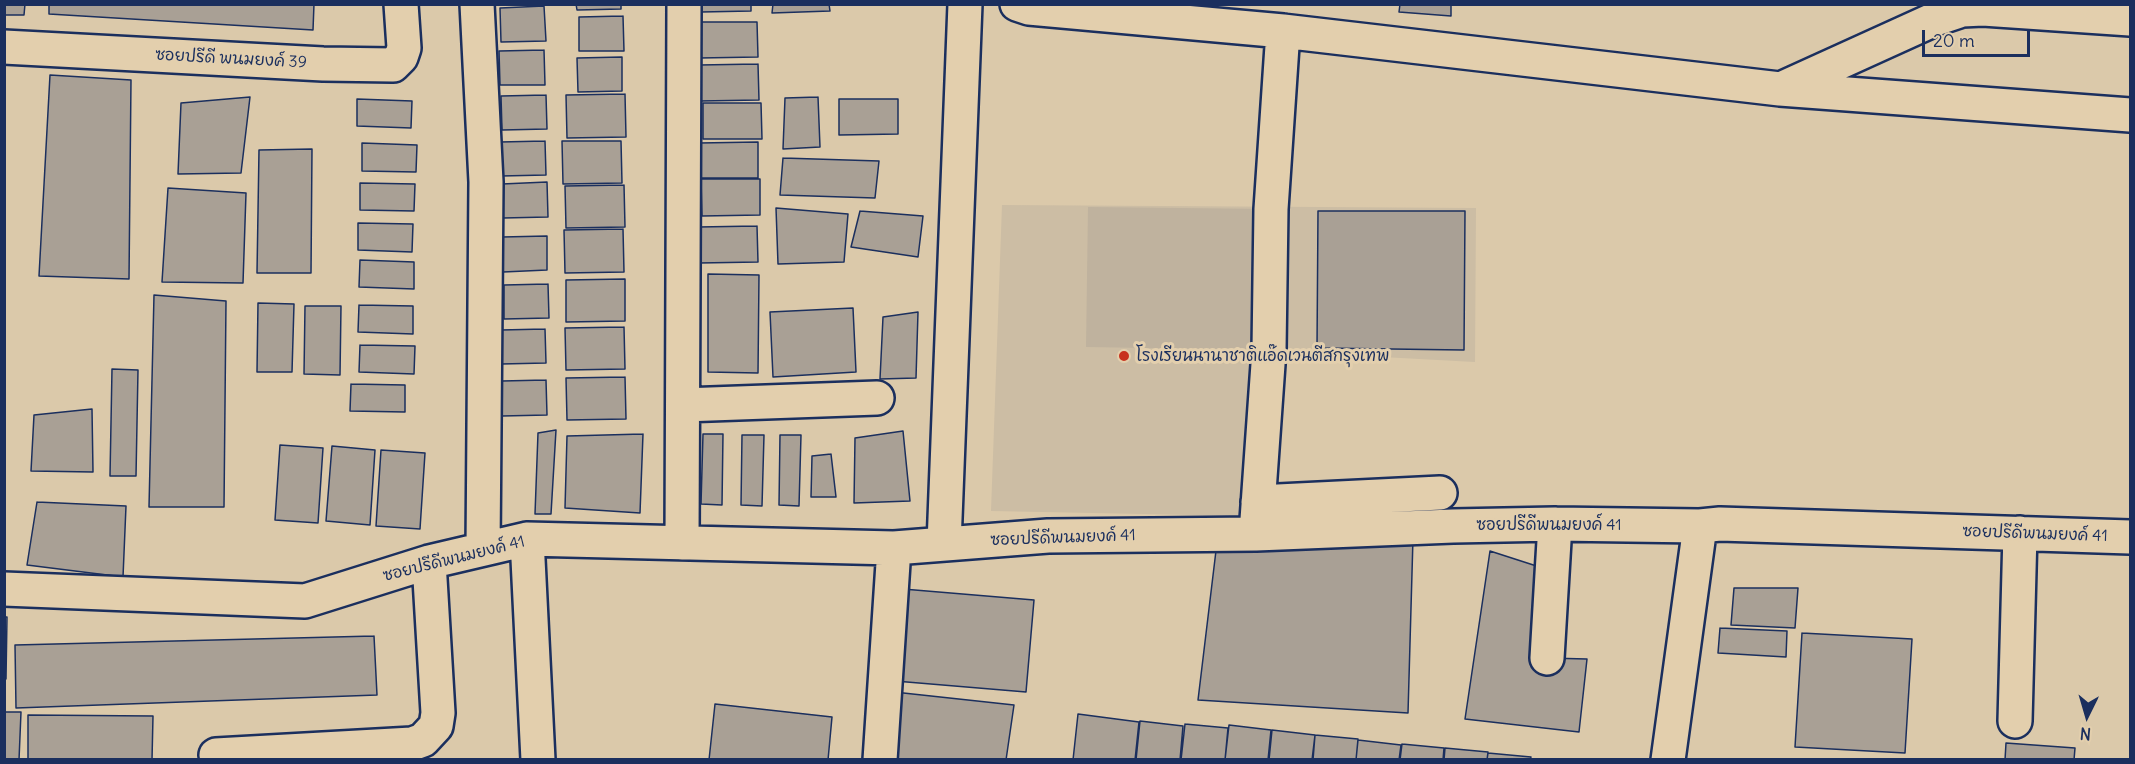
<!DOCTYPE html>
<html>
<head>
<meta charset="utf-8">
<style>
	body { margin:0 }
	#map { position:relative; width:2135px; height:764px; overflow:hidden; background:#dbc9aa; font-family:Delius,sans-serif }
	canvas { display:block }
	.frame { position:absolute; inset:0; border:6px solid #1b2f5e; pointer-events:none }
	.north { position:absolute; left:2057px; top:686px; width:60px; height:60px; -webkit-text-stroke:4px #e3cfad; paint-order:stroke; rotate:185deg; font-size:16px; font-weight:700; line-height:24px; text-align:center; color:#1b2f5e }
	.north::after { content:''; display:block; margin:auto; width:21px; height:27px; background:#1b2f5e; clip-path:polygon(50% 0,100% 100%,50% 72%,0 100%) }
	.scale { position:absolute; left:1922px; top:30px; width:108px; height:27px; box-sizing:border-box; border:3px solid #1b2f5e; border-top:0; padding-left:8px; font-size:18px; line-height:21px; white-space:nowrap; color:#1b2f5e; -webkit-text-stroke:4px #e3cfad; paint-order:stroke }
</style>
</head>
<body>
<div id="map">
<canvas width="2135" height="764"></canvas>
<div class="frame"></div>
<div class="north">N</div>
<div class="scale">20 m</div>
</div>
<script>
const ctx = document.querySelector('canvas').getContext('2d');
ctx.lineJoin = 'round';
function paint(path, color) { ctx.fillStyle = color; ctx.fill(path, 'evenodd'); }
const poly = rows => new Path2D(rows.map(r => 'M' + r).join(''));
function strokePath(path, color, width, dash) { ctx.strokeStyle = color; ctx.lineWidth = width; ctx.lineCap = dash ? 'butt' : 'round'; ctx.setLineDash(dash || []); ctx.stroke(path); }
function label(font, color, halo, rows, align = 'center') {
  ctx.font = font + ' Delius,"Playpen Sans Thai",sans-serif'; ctx.lineWidth = 6; ctx.setLineDash([]); ctx.textBaseline = 'middle'; ctx.strokeStyle = halo; ctx.fillStyle = color; for (const [text, x, y, turn = 0] of rows) {
    ctx.save(); ctx.translate(x, y); ctx.rotate((+turn || 0) * Math.PI / 180); ctx.textAlign = isNaN(turn) ? turn : align; if (halo) ctx.strokeText(text, 0, 0); ctx.fillText(text, 0, 0); ctx.restore();
  }
}
const built = poly([
	[1002,205,1476,208,1475,362,1253,350,1246,516,991,511]
]);
const green = poly([
	[1088,207,1271,209,1269,350,1086,347]
]);
const building = poly([
	[4,4,25,4,24,15,4,15,4,4],
	[49,4,314,4,313,30,49,14,49,4],
	[576,4,621,4,621,9,577,10,576,4],
	[700,4,751,4,751,11,701,12,700,4],
	[773,4,829,4,830,11,772,13,773,4],
	[1400,4,1451,4,1451,16,1399,12,1400,4],
	[544,6,546,41,501,42,500,8,544,6],
	[623,16,624,51,579,51,579,17,623,16],
	[698,22,757,22,758,57,699,58,698,22],
	[544,50,545,85,500,85,499,51,544,50],
	[622,57,622,91,578,92,577,58,622,57],
	[758,64,759,100,700,101,699,65,758,64],
	[50,75,131,80,129,279,39,276,50,75],
	[625,94,626,137,567,138,566,95,625,94],
	[546,95,547,129,502,130,501,96,546,95],
	[250,97,241,173,178,174,181,103,250,97],
	[818,97,820,147,783,149,785,98,818,97],
	[357,99,412,101,411,128,357,126,357,99],
	[839,99,898,99,898,134,839,135,839,99],
	[703,103,761,103,762,139,703,139,703,103],
	[545,141,546,175,501,176,500,142,545,141],
	[562,141,621,141,622,183,563,184,562,141],
	[758,142,758,178,700,178,699,143,758,142],
	[362,143,417,145,416,172,362,171,362,143],
	[312,149,311,273,257,273,259,150,312,149],
	[783,158,879,161,875,198,780,195,783,158],
	[701,179,760,179,760,215,702,216,701,179],
	[547,182,548,217,503,218,502,184,547,182],
	[360,183,415,184,414,211,360,210,360,183],
	[624,185,625,227,566,228,565,186,624,185],
	[168,188,246,193,243,283,162,282,168,188],
	[776,208,848,214,844,262,778,264,776,208],
	[860,211,923,216,918,257,851,247,860,211],
	[1318,211,1465,211,1464,350,1317,348,1318,211],
	[358,223,413,224,412,252,358,250,358,223],
	[757,226,758,262,699,263,698,227,757,226],
	[623,229,624,272,565,273,564,230,623,229],
	[547,236,547,270,503,272,502,237,547,236],
	[360,260,414,262,414,289,359,287,360,260],
	[708,274,759,275,758,373,708,372,708,274],
	[625,279,625,321,566,322,566,280,625,279],
	[548,284,549,318,504,319,504,285,548,284],
	[154,295,226,301,224,507,149,507,154,295],
	[258,303,294,304,292,372,257,372,258,303],
	[359,305,413,306,413,334,358,332,359,305],
	[305,306,341,306,340,375,304,374,305,306],
	[853,308,856,372,773,377,770,312,853,308],
	[918,312,916,378,880,379,883,317,918,312],
	[624,327,625,369,566,370,565,328,624,327],
	[545,329,546,363,501,364,501,330,545,329],
	[360,345,415,346,414,374,359,372,360,345],
	[112,369,138,370,136,476,110,476,112,369],
	[625,377,626,419,567,420,566,378,625,377],
	[546,380,547,415,502,416,502,381,546,380],
	[351,384,405,385,405,412,350,411,351,384],
	[92,409,93,472,31,471,34,415,92,409],
	[556,430,551,514,535,514,538,433,556,430],
	[903,431,910,501,854,503,855,438,903,431],
	[643,434,640,513,565,508,567,436,643,434],
	[703,434,723,434,722,505,701,504,703,434],
	[742,435,764,435,762,506,741,505,742,435],
	[780,435,801,435,799,506,779,505,780,435],
	[280,445,323,448,318,523,275,520,280,445],
	[332,446,375,450,370,525,326,521,332,446],
	[381,450,425,453,420,529,376,526,381,450],
	[831,454,836,497,811,497,812,456,831,454],
	[37,502,126,506,123,577,27,565,37,502],
	[1218,534,1413,538,1408,713,1198,700,1218,534],
	[1490,551,1552,571,1547,658,1587,659,1579,732,1465,719,1490,551],
	[1734,588,1798,588,1795,628,1731,625,1734,588],
	[903,589,1034,600,1026,692,895,681,903,589],
	[4,617,7,617,6,679,4,679,4,617],
	[1720,628,1787,631,1786,657,1718,653,1720,628],
	[1802,633,1912,639,1905,753,1795,747,1802,633],
	[374,636,377,695,16,708,15,645,374,636],
	[885,691,1014,705,1006,760,880,760,885,691],
	[715,704,832,717,828,760,709,760,715,704],
	[4,712,21,712,19,760,4,760,4,712],
	[1078,714,1139,722,1135,760,1073,760,1078,714],
	[28,715,153,716,152,760,28,760,28,715],
	[1140,721,1183,726,1180,760,1136,760,1140,721],
	[1185,724,1228,728,1225,760,1181,760,1185,724],
	[1229,725,1271,730,1268,760,1225,760,1229,725],
	[1272,730,1315,735,1312,760,1269,760,1272,730],
	[1315,735,1358,739,1356,760,1313,760,1315,735],
	[1358,740,1401,745,1399,760,1356,760,1358,740],
	[2006,743,2075,748,2074,760,2005,760,2006,743],
	[1402,744,1444,748,1443,760,1400,760,1402,744],
	[1445,748,1488,752,1487,760,1444,760,1445,748],
	[1488,753,1531,757,1530,760,1487,760,1488,753]
]);
const minor = poly([
	[477,4,486,182,483,549],
	[1017,4,1029,8,1283,31,1780,89,2130,115],
	[4,47,323,64,393,65,401,57,404,48,401,4],
	[1783,88,1935,19,1962,10,1983,9,2130,19],
	[683,405,877,398],
	[1258,502,1440,493],
	[1256,534,1269,350,1271,209,1283,31],
	[527,539,538,760],
	[682,543,684,4],
	[944,544,965,4],
	[4,589,305,601,429,562,527,539,894,548,1048,536,1256,534,1453,526,1555,524,1700,526,1720,524,2130,537],
	[1547,658,1555,524],
	[2015,721,2020,533],
	[216,755,412,744,423,740,436,726,438,713,429,562],
	[880,760,894,548],
	[1668,760,1700,526]
]);
const markers = [
	[1124,356,6,"#c8321e"]
];
const streetNames = [
	["ซอยปรีดี พนมยงค์ 39",231,59,3],
	["ซอยปรีดีพนมยงค์ 41",1549,525],
	["ซอยปรีดีพนมยงค์ 41",2035,534,2],
	["ซอยปรีดีพนมยงค์ 41",1063,538,-2],
	["ซอยปรีดีพนมยงค์ 41",454,559,-14]
];
const poiNames = [
	["โรงเรียนนานาชาติแอ๊ดเวนตีสกรุงเทพ",1136,356]
];
paint(built, '#ccbda4');
paint(green, '#bfb29e');
paint(building, '#a9a095');
strokePath(building, '#1b2f5e', 1.5);
strokePath(minor, '#1b2f5e', 38);
strokePath(minor, '#e3cfad', 33);
for (const [x, y, r, color] of markers) { const dot = new Path2D(); dot.arc(x, y, r, 0, 2 * Math.PI); ctx.fillStyle = color; ctx.fill(dot); strokePath(dot, '#e3cfad', 2); }
label('16px', '#1b2f5e', '#e3cfad', streetNames);
label('16px', '#1b2f5e', '#e3cfad', poiNames, 'left');
</script>
</body>
</html>
